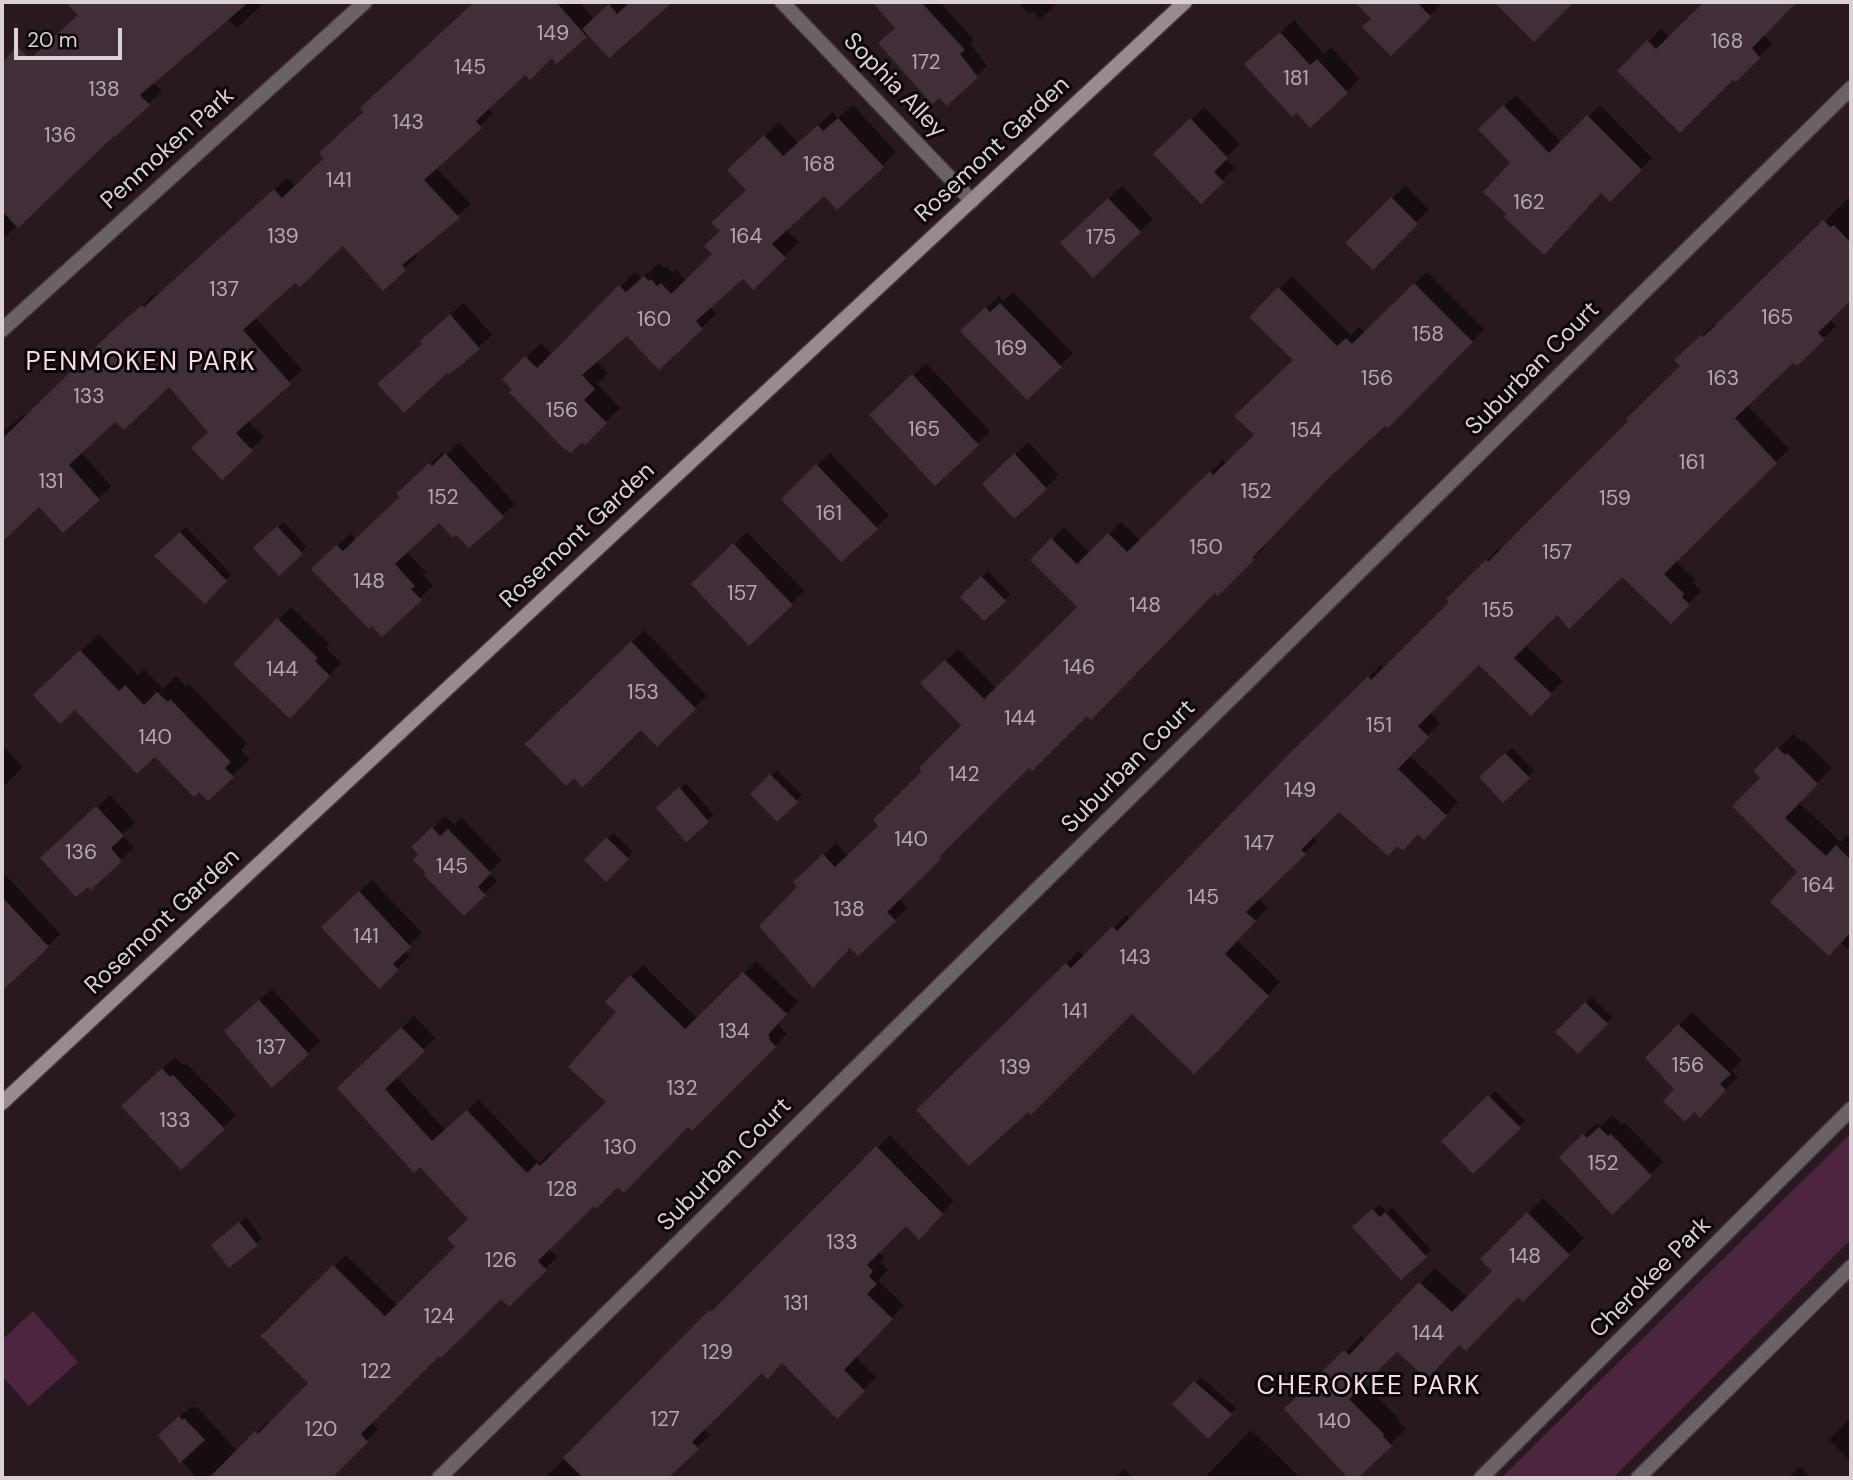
<!DOCTYPE html>
<html>
<head>
<meta charset="utf-8">
<style>
	body { margin:0 }
	#map { position:relative; width:1853px; height:1480px; overflow:hidden; background:#281921; font-family:"DM Sans",sans-serif }
	canvas { display:block }
	.frame { position:absolute; inset:0; border:4px solid #dbd0d6; pointer-events:none }
	.scale { position:absolute; left:14px; top:28px; width:108px; height:32px; box-sizing:border-box; border:4px solid #dbd0d6; border-top:0; padding-left:9px; font-size:21px; line-height:24px; white-space:nowrap; color:#dbd0d6; -webkit-text-stroke:5px #0c060a; paint-order:stroke }
</style>
</head>
<body>
<div id="map">
<canvas width="1853" height="1480"></canvas>
<div class="frame"></div>
<div class="scale">20 m</div>
</div>
<script>
const ctx = document.querySelector('canvas').getContext('2d');
ctx.lineJoin = 'round';
function paint(path, color) { ctx.fillStyle = color; ctx.fill(path, 'evenodd'); }
const poly = rows => new Path2D(rows.map(r => 'M' + r).join(''));
function strokePath(path, color, width, dash) { ctx.strokeStyle = color; ctx.lineWidth = width; ctx.lineCap = dash ? 'butt' : 'round'; ctx.setLineDash(dash || []); ctx.stroke(path); }
function label(font, color, halo, rows, align = 'center') {
  ctx.font = font + ' "DM Sans",sans-serif'; ctx.lineWidth = 6; ctx.setLineDash([]); ctx.textBaseline = 'middle'; ctx.strokeStyle = halo; ctx.fillStyle = color; for (const [text, x, y, turn = 0] of rows) {
    ctx.save(); ctx.translate(x, y); ctx.rotate((+turn || 0) * Math.PI / 180); ctx.textAlign = isNaN(turn) ? turn : align; if (halo) ctx.strokeText(text, 0, 0); ctx.fillText(text, 0, 0); ctx.restore();
  }
}
const green = poly([
	[1851,1133,1851,1239,1613,1478,1501,1478],
	[33,1311,78,1362,29,1406,2,1376,2,1340]
]);
const shadow = poly([
	[93,2,265,2,237,28,227,18,153,82,162,91,2,240,2,85],
	[477,2,579,2,594,19,613,2,658,2,663,7,588,33,556,61,552,56,525,73,487,108,493,114,435,167,471,204,414,253,418,256,383,288,343,244,295,280,255,317,302,370,247,420,264,437,222,477,210,432,169,385,115,419,81,452,111,486,99,498,63,531,39,504,2,539,2,433,24,414,27,417,128,318,155,294,158,296,287,178,296,187],
	[875,2,940,2,973,39,970,43,987,66,947,103,897,28],
	[1018,2,1059,2,1040,19,1032,11,1029,14],
	[1357,2,1441,2,1442,3,1391,54,1373,18],
	[1705,2,1795,2,1763,34,1772,44,1736,80,1619,71,1661,29,1670,38],
	[1294,20,1324,54,1331,47,1360,79,1310,125,1259,52],
	[1516,95,1562,143,1600,105,1652,158,1610,200,1601,191,1512,163,1480,129],
	[853,105,896,152,882,166,824,193,785,229,799,242,753,287,743,276,710,307,716,314,659,368,628,334,596,361,608,373,597,384,620,408,585,442,514,390,504,380,541,343,552,355,635,272,641,279,659,263,664,268,666,266,672,273,676,270,686,281,714,254,722,230,748,190,744,156,779,122,798,143,833,112,838,118],
	[1204,107,1240,144,1225,158,1235,168,1201,201,1156,154],
	[1405,185,1429,210,1373,268,1348,243],
	[1122,186,1153,219,1140,231,1075,230],
	[1851,196,1851,297,1829,319,1836,326,1797,364,1793,360,1747,405,1789,449,1676,561,1695,580,1693,583,1701,591,1671,622,1622,574,1557,613,1525,645,1563,681,1531,713,1479,662,1429,712,1440,723,1409,755,1458,802,1436,825,1419,832,1339,810,1313,836,1317,841,1258,898,1268,908,1237,940,1280,982,1231,1035,1132,1011,1028,1110,919,1110,1079,951,1085,957,1126,915,1131,920,1310,735,1381,665,1385,669,1451,602,1449,599,1499,548,1502,551,1682,366,1677,360,1714,324,1716,326],
	[1427,272,1484,329,1388,426,1385,423,1332,473,1263,545,1265,547,1218,593,1215,591,1029,766,950,844,951,845,898,898,907,908,895,920,800,887,796,882,836,843,848,856,880,825,963,725,923,683,958,649,997,689,1079,607,1032,560,1064,527,1090,553,1121,522,1141,541,1223,460,1227,464,1256,435,1295,359,1252,317,1292,276,1351,335,1359,327,1365,333],
	[1013,292,1073,353,1027,398,963,331,999,296,1003,301],
	[464,303,492,335,450,373,424,343,434,328],
	[926,363,990,431,977,444,884,402],
	[459,442,515,504,502,516,457,532,439,521,406,551,426,572,423,575,433,586,382,634,313,569,350,534,356,540,401,497,411,481,443,452,446,455],
	[1028,442,1059,475,1014,517,997,471],
	[830,453,889,515,841,560,783,499],
	[284,522,307,547,279,574,255,548],
	[186,527,231,574,205,601,157,556],
	[747,532,804,591,791,604,693,584],
	[988,571,1010,594,984,619,963,597],
	[291,607,329,644,326,648,341,663,302,704,236,663],
	[644,630,707,696,657,744,641,728,574,776,527,744],
	[99,634,138,675,144,669,163,689,176,676,186,686,188,683,247,743,241,750,250,759,208,799,155,754,53,678],
	[1793,734,1801,741,1803,739,1832,768,1798,802,1841,842,1851,832,1850,951,1840,943,1800,872,1762,778,1756,771],
	[2,745,23,767,2,788],
	[1512,748,1534,771,1503,801,1481,778],
	[777,770,802,795,777,820,752,794],
	[686,783,714,815,686,839,664,802],
	[110,795,135,822,122,835,134,847,91,888,55,846],
	[445,816,454,825,461,817,502,860,489,873,497,881,465,914,414,847],
	[613,833,633,852,606,880,586,860],
	[2,871,60,934,7,984,2,979],
	[372,880,422,933,404,951,410,956,379,986,336,914],
	[756,961,798,1002,778,1022,781,1024,779,1026,787,1034,692,1128,688,1125,594,1204,548,1248,557,1257,509,1304,501,1296,440,1354,371,1422,378,1429,333,1475,329,1471,322,1478,197,1478,162,1440,172,1423,192,1406,195,1409,197,1407,238,1452,268,1421,271,1423,310,1383,264,1336,346,1255,398,1306,457,1247,471,1219,420,1165,339,1088,414,1016,435,1038,396,1076,445,1130,479,1100,539,1163,550,1152,553,1156,609,1102,619,1012,631,976,643,965,698,1019],
	[272,989,320,1041,308,1053,239,1019],
	[1592,997,1612,1017,1578,1052,1558,1032],
	[1692,1012,1742,1060,1732,1071,1738,1077,1700,1115,1647,1058],
	[175,1057,184,1066,186,1063,236,1115,223,1128,135,1094],
	[1495,1091,1525,1121,1473,1172,1443,1141],
	[1612,1115,1622,1125,1624,1122,1663,1162,1612,1213,1561,1157,1597,1123,1601,1126],
	[890,1135,954,1201,919,1237,906,1224,878,1252,884,1257,880,1262,888,1270,878,1281,904,1305,856,1357,876,1377,837,1416,783,1362,762,1371,703,1428,710,1435,665,1478,545,1478],
	[1543,1198,1584,1238,1523,1300,1518,1295,1459,1343,1397,1349,1363,1382,1398,1418,1397,1420,1406,1429,1358,1476,1286,1410,1361,1336,1365,1340,1435,1268,1468,1298,1494,1271,1482,1259],
	[1379,1205,1387,1212,1392,1207,1431,1250,1402,1278,1355,1227],
	[246,1217,262,1238,256,1244,219,1239],
	[1201,1377,1236,1408,1208,1437,1174,1404],
	[1851,1417,1851,1462,1829,1440],
	[1251,1430,1301,1478,1204,1478],
	[1800,1467,1811,1478,1788,1478],
	[1124,1469,1134,1478,1115,1478]
]);
const building = poly([
	[65,2,249,2,140,95,150,105,115,137,114,136,18,228,2,211,2,63,17,46,30,59,78,15],
	[474,2,556,2,587,37,556,64,552,58,530,80,525,75,476,121,482,128,424,180,460,218,402,265,406,270,383,291,343,246,300,287,295,283,243,330,291,384,236,433,253,451,222,480,191,448,208,432,169,387,124,430,115,422,69,465,100,500,63,533,39,507,2,542,2,439,113,330,142,305,144,307,274,189,282,198,324,158,319,153,363,112,360,108],
	[630,2,673,2,609,58,582,29,609,4,617,14],
	[872,2,921,2,965,50,960,54,978,77,947,106,939,98,932,104,878,43,895,28],
	[1355,2,1417,2,1431,17,1391,56,1362,27,1371,19],
	[1494,2,1574,2,1534,42],
	[1704,2,1797,2,1752,48,1760,58,1736,82,1733,80,1680,133,1617,71,1647,40,1656,49],
	[1280,32,1310,65,1317,59,1348,93,1310,128,1297,113,1292,117,1244,64],
	[1503,105,1549,153,1587,115,1642,170,1610,202,1601,193,1544,255,1504,217,1506,214,1483,192,1510,163,1478,129],
	[838,118,884,167,837,210,824,196,772,244,786,258,753,290,743,279,696,321,703,329,659,370,627,336,582,375,595,389,584,400,607,423,585,445,582,442,571,453,563,448,509,392,512,390,502,379,525,356,537,368,619,285,626,292,644,276,649,281,651,279,657,286,661,283,671,294,712,254,704,246,720,231,711,223,746,190,727,170,764,135,783,156,818,125,823,131],
	[1190,118,1228,158,1214,172,1224,182,1201,204,1153,154],
	[1391,197,1418,224,1373,270,1345,243],
	[1108,198,1141,232,1093,278,1060,243],
	[1823,220,1830,227,1834,225,1851,243,1851,300,1818,333,1825,339,1797,366,1793,363,1735,418,1777,463,1664,574,1684,594,1682,597,1690,605,1671,624,1622,577,1569,629,1557,615,1514,658,1552,694,1531,716,1479,665,1418,726,1429,737,1398,769,1447,816,1424,840,1418,834,1403,851,1397,846,1388,856,1339,812,1301,850,1306,854,1246,912,1256,921,1225,954,1269,996,1219,1050,1194,1074,1132,1014,1031,1115,1028,1112,969,1166,916,1110,1066,963,1071,968,1112,926,1117,931,1295,748,1368,676,1371,680,1449,602,1446,599,1486,560,1488,562,1628,421,1626,419,1680,366,1674,360,1701,335,1703,337],
	[1414,283,1473,342,1388,428,1385,426,1328,479,1252,558,1254,560,1218,596,1215,593,1091,720,1087,716,1032,771,1029,768,939,857,941,859,887,912,896,921,858,956,850,948,813,988,759,926,797,887,793,882,823,854,835,867,878,826,873,820,922,771,919,768,961,725,920,683,945,660,984,699,1077,607,1030,560,1051,538,1077,564,1108,533,1127,552,1210,471,1213,475,1254,435,1234,416,1293,360,1249,317,1278,287,1337,346,1346,338,1352,344],
	[1000,303,1062,367,1027,400,960,331,985,307,990,312],
	[450,314,480,349,449,375,447,373,404,413,377,384,422,344,420,341],
	[912,374,979,445,935,486,869,415],
	[445,453,504,517,469,548,456,535,453,538,439,523,395,564,415,586,411,589,422,600,382,637,372,626,369,629,311,569,336,545,343,551,399,497,396,494,429,463,432,466],
	[1014,453,1047,489,1014,519,982,484],
	[816,464,878,529,841,562,781,499],
	[277,526,303,554,279,576,253,548],
	[180,532,227,581,205,604,154,556],
	[733,543,793,605,749,646,691,584],
	[981,576,1006,601,984,621,960,597],
	[277,618,318,658,315,661,330,676,290,719,233,664],
	[631,641,696,709,657,747,641,730,582,788,574,778,566,786,525,744],
	[80,650,119,691,125,685,144,705,157,692,168,702,170,699,231,762,225,768,234,777,208,801,199,792,194,797,155,757,137,774,75,710,60,724,33,695],
	[1777,747,1785,755,1787,753,1818,784,1785,818,1826,856,1836,845,1851,860,1851,932,1829,956,1770,902,1797,872,1732,806,1760,778,1753,771],
	[1505,753,1530,778,1503,803,1479,777],
	[770,774,798,802,777,822,750,794],
	[679,787,709,822,686,842,656,808],
	[96,806,124,836,111,848,122,861,91,890,88,887,76,897,40,858],
	[432,827,440,836,448,829,491,873,478,887,486,895,464,916,424,875,426,873,413,860,418,854,411,847],
	[606,837,629,859,606,882,584,860],
	[359,891,411,947,393,964,399,970,379,989,321,927],
	[2,897,49,947,2,991],
	[743,972,787,1014,768,1035,770,1037,769,1039,776,1047,692,1131,688,1127,624,1193,618,1187,596,1209,594,1206,538,1261,547,1270,509,1307,501,1299,441,1358,439,1356,361,1434,368,1442,332,1478,209,1478,255,1431,258,1434,308,1383,261,1336,333,1265,385,1316,455,1247,447,1239,468,1219,420,1167,414,1173,337,1088,401,1027,425,1051,385,1089,432,1141,467,1110,527,1173,537,1163,540,1166,606,1102,568,1067,616,1012,605,1002,630,975,685,1029],
	[259,1000,309,1054,272,1088,224,1031],
	[1585,1002,1608,1024,1578,1054,1555,1032],
	[1678,1024,1731,1074,1720,1084,1726,1090,1700,1118,1694,1112,1685,1122,1663,1101,1674,1089,1645,1058],
	[162,1068,170,1077,173,1075,225,1129,181,1170,121,1106],
	[1488,1095,1521,1128,1473,1174,1441,1141],
	[1599,1127,1608,1136,1611,1134,1652,1176,1612,1215,1559,1157,1583,1134,1587,1138],
	[876,1146,943,1214,919,1240,906,1226,867,1265,873,1271,869,1276,877,1284,867,1294,893,1319,844,1370,865,1391,837,1419,782,1363,768,1379,762,1373,692,1442,699,1449,668,1478,583,1478,563,1458,709,1310,711,1312],
	[1372,1209,1380,1217,1385,1212,1427,1257,1401,1280,1352,1227],
	[1527,1212,1570,1255,1523,1302,1518,1297,1466,1351,1459,1345,1427,1379,1397,1352,1349,1399,1384,1434,1383,1436,1392,1446,1358,1478,1348,1478,1284,1409,1344,1350,1349,1355,1419,1282,1452,1312,1492,1271,1480,1259],
	[239,1222,258,1245,229,1268,211,1245],
	[1194,1381,1232,1414,1208,1439,1172,1404],
	[179,1416,182,1420,184,1418,205,1440,180,1463,158,1435]
]);
const lane = poly([
	[782,2,972,201]
]);
const street = poly([
	[2,330,365,2],
	[439,1478,1851,88],
	[1481,1478,1851,1109],
	[1638,1478,1851,1267]
]);
const secondary = poly([
	[2,1103,1185,2]
]);
const numberNames = [
	["149",553,34],
	["168",1727,42],
	["172",926,63],
	["145",470,68],
	["181",1296,79],
	["138",104,90],
	["143",408,123],
	["136",60,136],
	["168",819,165],
	["141",339,181],
	["162",1529,203],
	["139",283,237],
	["164",746,237],
	["175",1101,238],
	["137",224,290],
	["165",1777,318],
	["160",654,320],
	["158",1428,335],
	["169",1011,349],
	["156",1377,379],
	["163",1723,379],
	["133",89,397],
	["156",562,411],
	["165",924,430],
	["154",1306,431],
	["161",1692,463],
	["131",51,482],
	["152",1256,492],
	["152",443,498],
	["159",1615,499],
	["161",829,514],
	["150",1206,548],
	["157",1557,553],
	["148",369,582],
	["157",742,594],
	["148",1145,606],
	["155",1498,611],
	["146",1079,668],
	["144",282,670],
	["153",643,693],
	["144",1020,719],
	["151",1379,726],
	["140",155,738],
	["142",964,775],
	["149",1300,791],
	["140",911,840],
	["147",1259,844],
	["136",81,853],
	["145",452,867],
	["164",1818,886],
	["145",1203,898],
	["138",849,910],
	["141",366,937],
	["143",1135,958],
	["141",1075,1012],
	["134",734,1032],
	["137",271,1048],
	["156",1688,1066],
	["139",1015,1068],
	["132",682,1089],
	["133",175,1121],
	["130",620,1148],
	["152",1603,1164],
	["128",562,1190],
	["133",842,1243],
	["148",1525,1257],
	["126",501,1261],
	["131",796,1304],
	["124",439,1317],
	["144",1428,1334],
	["129",717,1353],
	["122",376,1372],
	["127",665,1420],
	["140",1334,1422],
	["120",321,1430]
];
const streetNames = [
	["Sophia Alley",894,86,46],
	["Penmoken Park",168,149,-42],
	["Rosemont Garden",993,150,-43],
	["Suburban Court",1533,369,-45],
	["Rosemont Garden",578,536,-43],
	["Suburban Court",1129,767,-45],
	["Rosemont Garden",163,922,-43],
	["Suburban Court",725,1165,-45],
	["Cherokee Park",1651,1278,-45]
];
const neighbourhoodNames = [
	["PENMOKEN PARK",141,363],
	["CHEROKEE PARK",1369,1387]
];
paint(green, '#4e253e');
paint(shadow, '#0007');
paint(building, '#402f39');
strokePath(lane, '#41333a', 17);
strokePath(street, '#41333a', 17);
strokePath(secondary, '#41333a', 17);
strokePath(lane, '#6b6267', 14);
strokePath(street, '#6b6267', 14);
strokePath(secondary, '#988a91', 14);
label('21px', '#b4a8af', null, numberNames);
label('24px', '#dbd0d6', '#0c060a', streetNames);
ctx.letterSpacing = '2px';
label('26px', '#f4dde9', '#0c060a', neighbourhoodNames);
ctx.letterSpacing = '0px';
</script>
</body>
</html>
